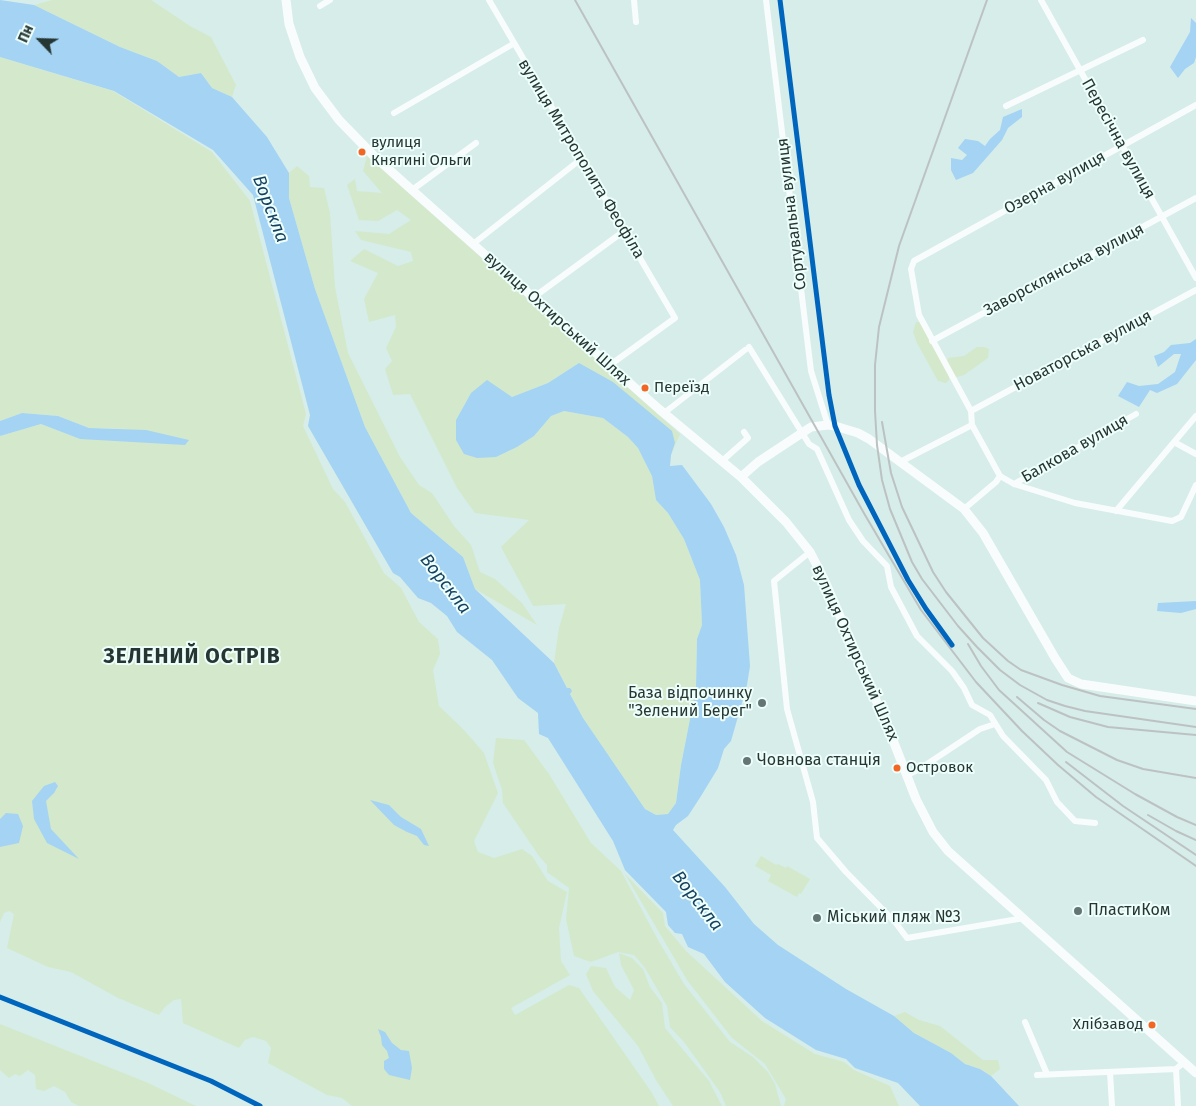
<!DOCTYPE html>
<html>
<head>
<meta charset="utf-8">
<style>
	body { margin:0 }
	#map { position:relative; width:1196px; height:1106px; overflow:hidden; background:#d6edea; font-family:"Fira Sans",sans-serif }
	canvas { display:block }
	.north { position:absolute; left:15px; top:15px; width:50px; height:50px; -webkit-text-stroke:4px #eefefb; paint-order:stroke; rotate:294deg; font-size:14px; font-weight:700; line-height:20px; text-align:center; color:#253633 }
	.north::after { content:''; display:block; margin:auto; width:18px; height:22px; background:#253633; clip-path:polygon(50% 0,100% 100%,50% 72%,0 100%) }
</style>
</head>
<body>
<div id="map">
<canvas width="1196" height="1106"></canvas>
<div class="north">Пн</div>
</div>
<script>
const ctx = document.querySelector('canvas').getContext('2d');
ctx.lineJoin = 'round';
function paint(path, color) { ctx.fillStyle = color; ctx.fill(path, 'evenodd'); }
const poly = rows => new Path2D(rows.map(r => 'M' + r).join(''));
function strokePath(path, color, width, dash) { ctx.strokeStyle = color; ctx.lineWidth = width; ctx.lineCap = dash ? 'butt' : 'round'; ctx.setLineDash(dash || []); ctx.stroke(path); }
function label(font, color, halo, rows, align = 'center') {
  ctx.font = font + ' "Fira Sans",sans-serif'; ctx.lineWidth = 4; ctx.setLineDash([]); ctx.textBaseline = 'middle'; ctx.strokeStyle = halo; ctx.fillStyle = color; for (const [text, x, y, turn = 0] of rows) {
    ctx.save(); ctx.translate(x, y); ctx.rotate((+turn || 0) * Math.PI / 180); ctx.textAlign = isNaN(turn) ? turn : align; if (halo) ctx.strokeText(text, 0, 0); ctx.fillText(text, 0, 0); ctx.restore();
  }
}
const green = poly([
	[52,0,151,0,190,26,211,37,236,85,232,97,212,88,201,73,179,77,157,61,120,47,34,5],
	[0,57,113,91,212,152,250,201,306,414,303,426,333,489,345,502,384,573,401,588,419,622,438,639,440,654,433,670,439,706,464,730,484,753,498,793,474,841,478,852,494,858,522,849,532,856,548,881,567,892,559,928,561,961,570,975,511,1008,515,1015,569,985,579,988,652,1093,659,1106,352,1106,342,1098,327,1095,268,1063,271,1048,266,1041,253,1037,245,1040,239,1048,183,1023,181,999,174,1000,165,1007,159,1015,118,998,71,972,48,967,7,948,14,914,9,911,4,913,0,922,0,436,41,424,80,439,128,429,89,428,58,416,22,413,0,421],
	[367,156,680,434,671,455,675,443,579,363,548,383,512,397,471,393,456,420,456,440,496,457,517,447,534,436,551,416,564,411,603,418,628,437,638,448,652,476,656,500,668,513,684,539,700,580,702,625,697,639,696,689,681,765,676,803,668,814,656,815,645,809,583,718,554,663,559,628,566,604,533,606,501,547,529,520,475,513,457,488,410,394,393,395,385,369,392,361,386,348,396,327,395,315,369,322,364,299,378,273,350,261,364,249,398,266,413,261,411,252,361,240,355,231,389,234,411,220,397,210,378,221,359,220,347,185,355,179,357,191,382,193,363,171],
	[297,166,309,176,310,187,324,188,330,213,335,287,348,353,400,457,419,485,432,493,454,526,471,545,480,572,495,579,522,603,537,625,475,589,463,557,411,513,365,427,315,289,289,198,289,173],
	[916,322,921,322,949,376,949,380,946,383,938,381,917,343,913,332],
	[977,347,984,347,989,349,988,358,964,375,957,377,954,375,947,362,948,358,964,356],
	[496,738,524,740,549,774,591,843,621,871,658,940,684,984,730,1042,753,1057,768,1072,775,1084,781,1106,726,1106,720,1092,684,1042,670,1027,667,1006,645,968,634,955,618,952,591,962,574,956,566,919,569,888,547,872,547,865,539,856,503,803,502,790,493,763],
	[761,856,776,865,778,864,786,868,787,866,810,879,801,894,799,893,797,897,768,881,771,875,755,866],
	[625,874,663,913,665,926,686,951,762,1021,815,1054,844,1062,854,1070,890,1086,899,1106,784,1106,786,1099,765,1064,732,1038,687,980],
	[619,953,632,958,643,969,650,987,662,1003,665,1028,709,1081,722,1106,673,1106,656,1080,638,1046,593,991,586,974,591,966,606,968,615,987,630,1000,634,990,621,965],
	[905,1012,919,1020,940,1026,983,1060,998,1060,1000,1069,991,1076,980,1069,965,1064,951,1053,914,1033,894,1016],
	[0,1024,146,1082,196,1106,79,1106,71,1102,65,1092,54,1086,44,1091,36,1089,35,1075,28,1070,20,1076,15,1074,9,1078,0,1070]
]);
const water = poly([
	[0,0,34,5,120,47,157,61,179,77,201,73,212,88,232,97,267,137,289,173,289,198,315,289,365,427,411,513,463,557,475,589,554,663,567,688,570,688,572,691,570,694,583,718,645,809,656,815,668,814,676,803,681,765,696,689,697,639,702,625,700,580,684,539,668,513,656,500,652,476,638,448,628,437,603,418,564,411,551,416,534,436,517,447,496,457,477,458,464,454,456,440,456,420,471,393,487,380,512,397,548,383,579,363,613,382,672,431,675,443,671,455,670,466,682,465,711,504,724,527,736,555,744,585,750,666,747,685,731,741,724,749,718,768,701,796,688,816,676,825,673,830,725,887,754,924,778,945,846,989,894,1016,914,1033,951,1053,965,1064,980,1069,991,1076,1019,1106,920,1106,898,1083,855,1068,846,1059,816,1050,765,1018,725,982,704,954,688,947,682,934,675,933,668,925,666,912,625,870,613,841,548,738,539,734,538,713,518,698,492,660,457,632,447,616,431,603,418,598,400,577,393,573,308,426,310,415,253,195,213,150,114,91,0,57],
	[1191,18,1196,23,1196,57,1194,63,1185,69,1178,78,1170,67,1190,32],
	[1022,109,1022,117,1008,128,1002,140,973,173,956,180,951,170,951,158,962,160,967,155,958,148,965,139,978,141,985,146,990,139,1000,130,1003,117],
	[1196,339,1196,360,1177,384,1157,393,1150,390,1139,407,1118,396,1127,382,1139,386,1158,384,1175,372,1181,354,1174,354,1158,367,1154,356,1164,352,1171,345,1190,343],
	[22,413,58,416,89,428,146,430,189,440,185,445,80,439,41,424,0,436,0,421],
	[1196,601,1196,609,1181,613,1157,611,1158,603],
	[55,782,58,786,54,793,46,801,51,829,79,859,47,843,34,819,32,801,44,786],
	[370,800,389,805,401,817,421,829,429,846,424,845,417,836,407,832,394,825],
	[6,813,18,814,23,826,19,843,0,847,0,819],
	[378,1029,385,1032,392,1043,401,1050,409,1051,412,1068,410,1080,389,1075,384,1069,384,1061,389,1058,387,1051,382,1045,381,1037]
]);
const street = poly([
	[489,0,675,318,610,365],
	[634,0,636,22],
	[766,0,811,371,828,425],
	[1041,0,1196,278],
	[320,6,330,0],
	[1196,105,914,261,911,269,919,315,971,411,972,425,1000,476,1014,484,1075,503,1172,521,1181,517,1196,485],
	[1006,106,1143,40],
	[394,113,513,44],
	[412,190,476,143],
	[473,244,581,159],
	[534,297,624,231],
	[932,341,1196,198],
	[749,347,809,444,817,449,849,520,863,541,887,566,891,587,917,636,952,671,964,688,972,705,990,715,1003,736,1046,780,1057,802,1075,821,1095,823],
	[971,411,1196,290],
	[664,413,745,350],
	[1174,442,1196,454],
	[722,461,748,438,744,432],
	[900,462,972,425],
	[1014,484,1136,414],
	[964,509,996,482,1000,476],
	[1116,511,1196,416],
	[810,552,774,581,787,709,813,802,817,838,846,872,895,922,907,938,1024,918],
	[907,775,918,770,980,729,995,724],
	[1025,1022,1047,1074],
	[1176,1069,1178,1106],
	[1110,1072,1112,1106],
	[1037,1075,1176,1069,1184,1062]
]);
const secondary = poly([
	[286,0,289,24,300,57,315,88,339,120,374,156,412,190,659,409,741,477,786,522,810,552,824,579,891,735,916,799,933,832,948,851,1196,1073],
	[741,477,758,462,811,427,828,425,835,426,858,433,869,439,964,509,983,533,1055,658,1068,678,1081,684,1196,701]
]);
const rail = poly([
	[575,0,865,515,921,610,976,682,1022,731,1058,765,1096,797,1196,866],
	[987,0,899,246,879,327,875,365,875,411,877,445,882,480,890,509,912,562,922,579,958,626,977,647,1000,670,1020,685,1047,700,1065,706,1085,711,1196,727],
	[882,422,891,473,902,507,933,572,946,592,983,638,1008,661,1021,670,1062,685,1100,696,1196,709],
	[968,644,981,666,999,690,1067,752,1135,794,1177,817,1196,825],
	[1017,697,1044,720,1060,731,1117,760,1143,769,1196,778],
	[1038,703,1070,717,1108,727,1196,735],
	[1066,762,1123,806,1196,855],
	[1148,815,1176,831,1196,840]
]);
const rail1 = poly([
	[780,0,829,395,835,426,859,485,908,580,926,609,952,645],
	[0,997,211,1081,260,1106]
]);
const markers = [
	[362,152,4.5,"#f26522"],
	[645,388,4.5,"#f26522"],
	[762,703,5,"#637673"],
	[747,761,5,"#637673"],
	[897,768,4.5,"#f26522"],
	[1078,911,5,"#637673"],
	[817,918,5,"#637673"],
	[1152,1025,4.5,"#f26522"]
];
const busNames = [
	["вулиця",371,143],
	["Княгині Ольги",371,161],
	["Переїзд",654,388],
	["Островок",906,768],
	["Хлібзавод",1143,1025,"right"]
];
const streetNames = [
	["Пересічна вулиця",1118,139,61],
	["вулиця Митрополита Феофіла",581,159,59],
	["Озерна вулиця",1055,183,-29],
	["Сортувальна вулиця",792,214,-97],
	["Заворсклянська вулиця",1064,270,-28],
	["вулиця Охтирський Шлях",557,319,42],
	["Новаторська вулиця",1083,351,-28],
	["Балкова вулиця",1075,449,-30],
	["вулиця Охтирський Шлях",855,653,66]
];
const poiNames = [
	["База відпочинку",752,694,"right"],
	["\"Зелений Берег\"",752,712,"right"],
	["Човнова станція",757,761],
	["ПластиКом",1088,911],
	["Міський пляж №3",827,918]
];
const waterNames = [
	["Ворскла",270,209,69],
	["Ворскла",445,584,52],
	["Ворскла",697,901,52]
];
const districtNames = [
	["ЗЕЛЕНИЙ ОСТРІВ",192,657]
];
paint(green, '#d4e9cb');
paint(water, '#a4d3f4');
strokePath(street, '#f9fcfc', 6);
strokePath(secondary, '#f9fcfc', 9);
strokePath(rail, '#bcc2c1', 2);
strokePath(rail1, '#0065bd', 5);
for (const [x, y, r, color] of markers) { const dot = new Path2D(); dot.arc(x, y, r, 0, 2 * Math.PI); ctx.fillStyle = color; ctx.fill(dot); strokePath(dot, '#eefefb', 2); }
label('15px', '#253633', '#eefefb', busNames, 'left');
label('16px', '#253633', '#eefefb', streetNames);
label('16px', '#253633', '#eefefb', poiNames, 'left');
label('italic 18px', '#143f5f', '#eefefb', waterNames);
ctx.letterSpacing = '1px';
label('bold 21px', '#253633', '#eefefb', districtNames);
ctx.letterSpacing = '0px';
</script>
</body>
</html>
